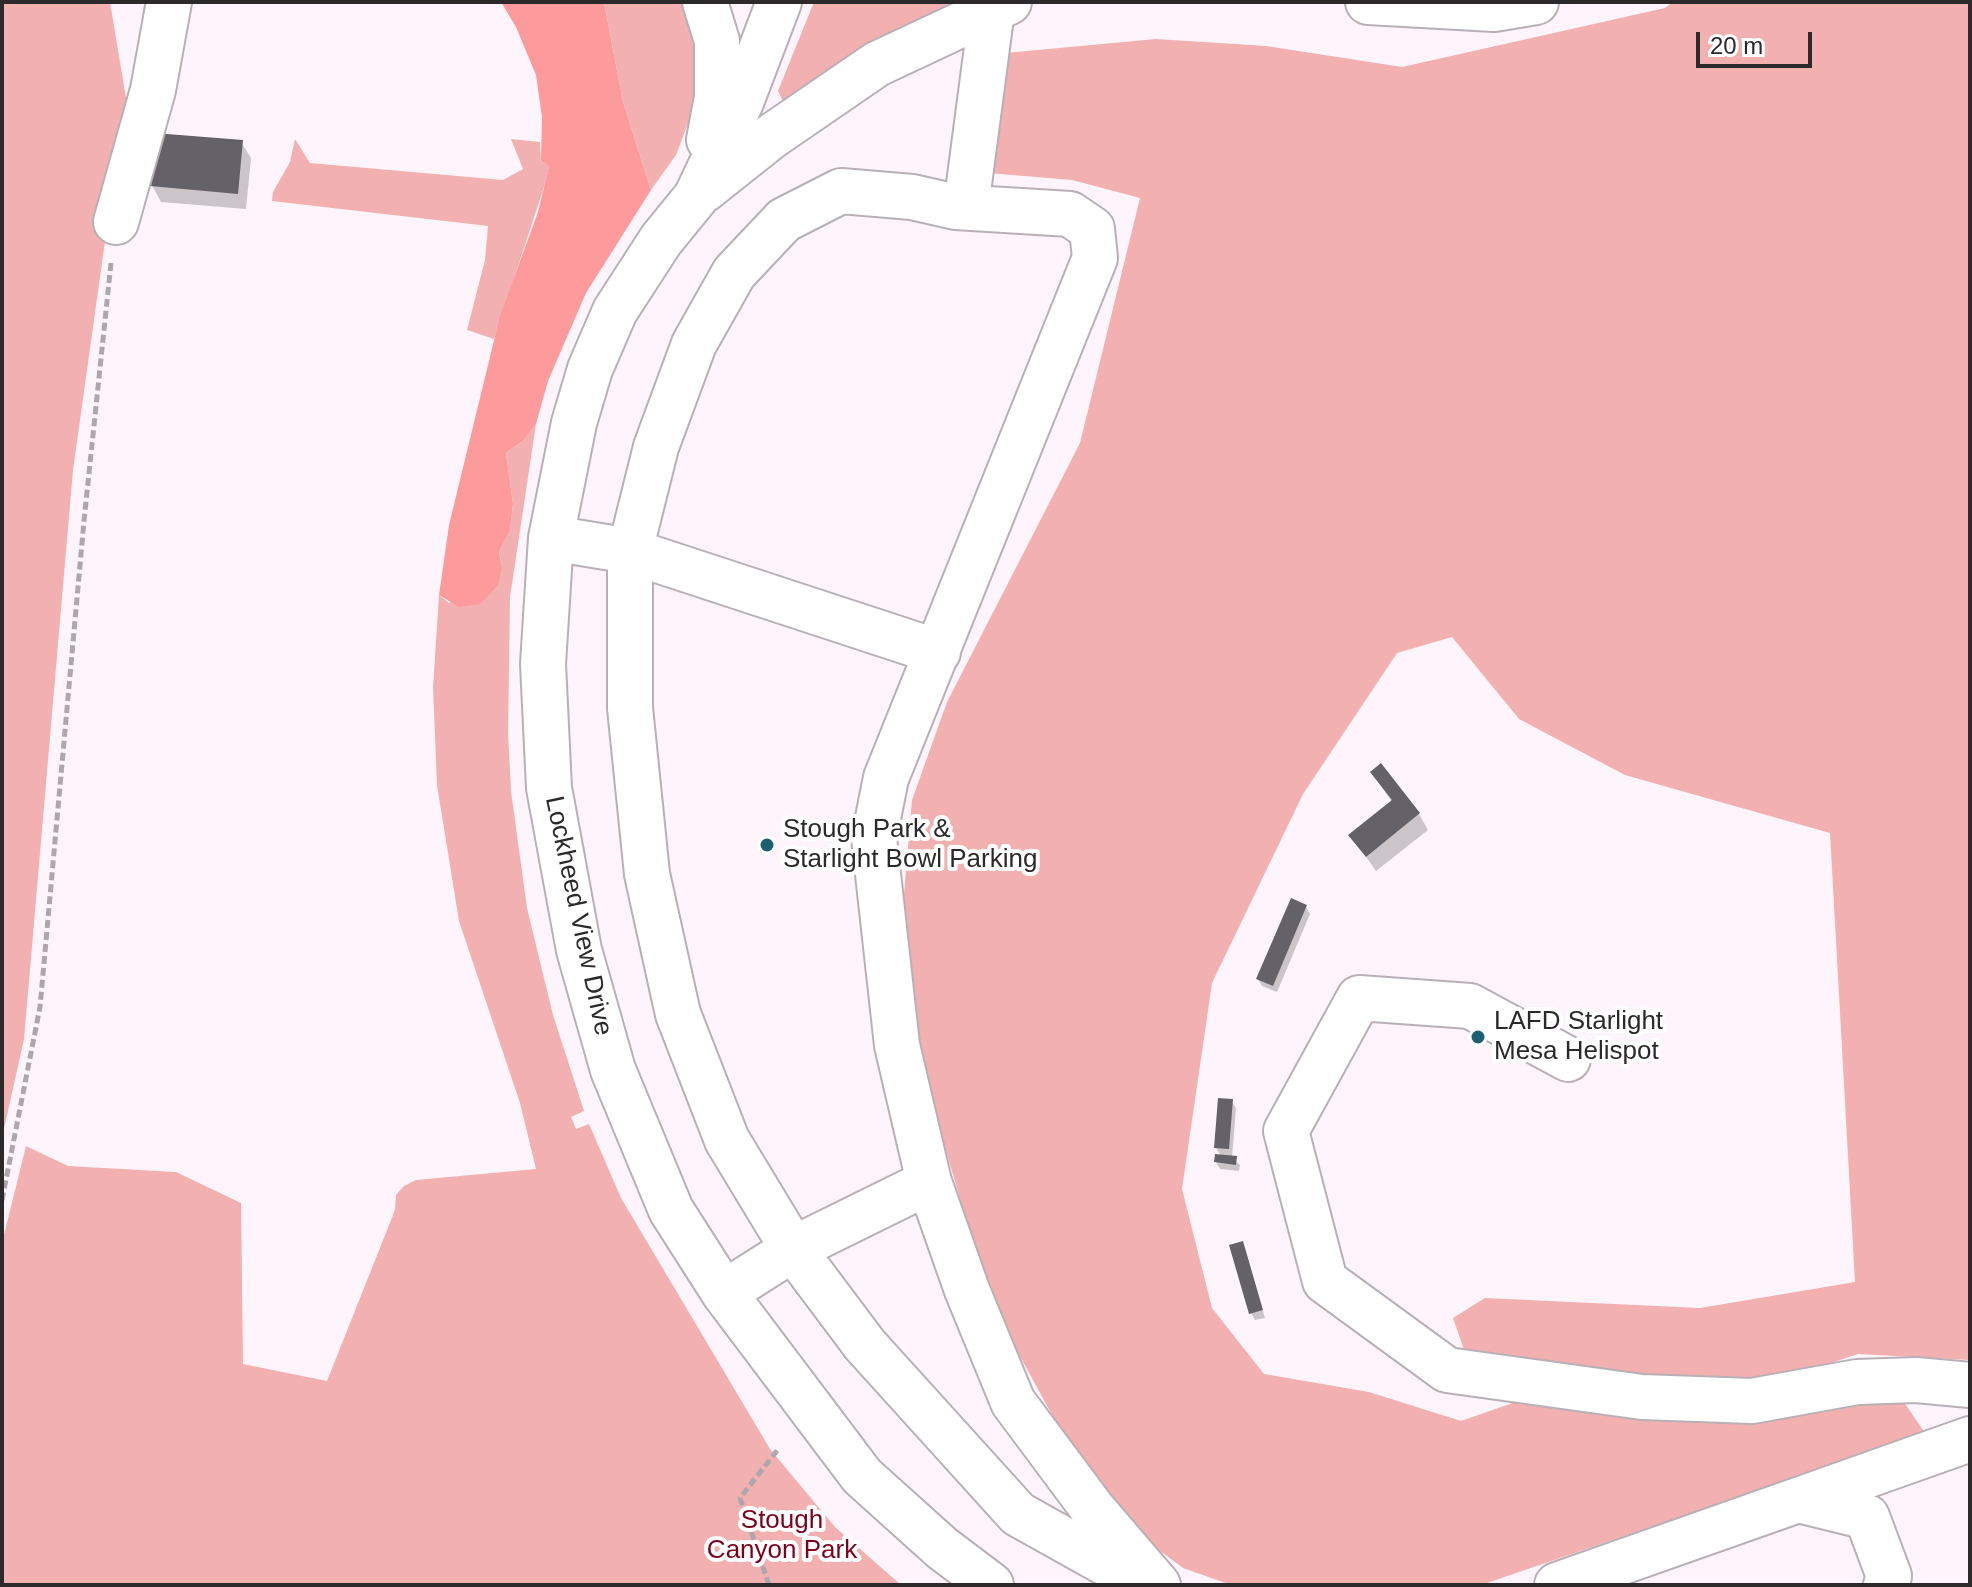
<!DOCTYPE html>
<html>
<head>
<meta charset="utf-8">
<style>
	body { margin:0 }
	#map { position:relative; width:1972px; height:1587px; overflow:hidden; background:#fef5fc; font-family:Helvetica,sans-serif }
	canvas { display:block }
	.frame { position:absolute; inset:0; border:4px solid #2c292b; pointer-events:none }
	.scale { position:absolute; left:1696px; top:32px; width:116px; height:36px; box-sizing:border-box; border:4px solid #2c292b; border-top:0; padding-left:10px; font-size:24px; line-height:28px; white-space:nowrap; color:#2c292b; -webkit-text-stroke:6px #fff; paint-order:stroke }
</style>
</head>
<body>
<div id="map">
<canvas width="1972" height="1587"></canvas>
<div class="frame"></div>
<div class="scale">20 m</div>
</div>
<script>
const ctx = document.querySelector('canvas').getContext('2d');
ctx.lineJoin = 'round';
function paint(path, color) { ctx.fillStyle = color; ctx.fill(path, 'evenodd'); }
const poly = rows => new Path2D(rows.map(r => 'M' + r).join(''));
function strokePath(path, color, width, dash) { ctx.strokeStyle = color; ctx.lineWidth = width; ctx.lineCap = dash ? 'butt' : 'round'; ctx.setLineDash(dash || []); ctx.stroke(path); }
function label(font, color, halo, rows, align = 'center') {
  ctx.font = font + ' Helvetica,sans-serif'; ctx.lineWidth = 8; ctx.setLineDash([]); ctx.textBaseline = 'middle'; ctx.strokeStyle = halo; ctx.fillStyle = color; for (const [text, x, y, turn = 0] of rows) {
    ctx.save(); ctx.translate(x, y); ctx.rotate((+turn || 0) * Math.PI / 180); ctx.textAlign = isNaN(turn) ? turn : align; if (halo) ctx.strokeText(text, 0, 0); ctx.fillText(text, 0, 0); ctx.restore();
  }
}
const green = poly([
	[2,2,110,2,129,116,107,227,73,470,24,1039,2,1138],
	[604,2,681,2,694,43,695,94,690,118,676,155,651,190,623,102],
	[814,2,972,2,792,103,783,101,778,91],
	[1673,2,1970,2,1970,1360,1858,1354,1762,1386,1468,1361,1453,1318,1485,1298,1700,1308,1855,1282,1830,833,1625,775,1519,719,1452,637,1397,653,1303,794,1212,983,1182,1189,1212,1308,1264,1374,1369,1392,1461,1421,1530,1397,1901,1398,1925,1433,1481,1585,1231,1585,1183,1568,1118,1520,1082,1470,991,1303,941,1134,914,1022,902,918,912,800,947,702,1080,443,1140,198,1072,180,988,173,1005,53,1156,39,1266,46,1402,67,1665,8],
	[295,139,310,163,503,180,523,169,511,139,540,142,541,160,549,167,546,181,494,339,467,330,485,260,488,226,272,201,273,192,290,162],
	[536,424,510,597,508,733,511,791,527,908,553,1015,584,1111,571,1117,576,1129,589,1124,621,1198,770,1449,835,1527,901,1585,2,1585,2,1243,26,1146,68,1166,176,1172,241,1203,243,1364,327,1381,395,1210,396,1195,404,1186,416,1180,536,1169,520,1103,459,921,437,785,433,687,439,595,449,603,502,567,499,552,510,531,513,504,506,453,524,440]
]);
const forest = poly([
	[501,2,604,2,623,102,651,190,586,293,548,381,536,424,524,440,506,453,513,504,510,531,499,552,502,567,498,585,480,604,459,607,439,595,449,525,500,316,538,212,549,167,541,160,542,117,536,75,516,27]
]);
const shadow = poly([
	[241,142,251,158,246,209,161,202,152,185],
	[1372,773,1419,814,1428,830,1376,871,1351,835,1392,802],
	[1306,907,1310,914,1277,992,1262,986,1258,979],
	[1231,1101,1236,1108,1232,1158,1240,1165,1239,1171,1220,1169,1216,1162,1221,1156,1216,1148],
	[1242,1243,1265,1318,1255,1320,1251,1313]
]);
const building = poly([
	[154,133,243,140,238,194,150,186],
	[1381,763,1420,813,1366,857,1348,835,1392,800,1370,772],
	[1291,898,1307,905,1273,986,1256,979],
	[1218,1098,1233,1099,1229,1149,1214,1148],
	[1215,1154,1237,1156,1236,1165,1214,1162],
	[1243,1241,1263,1310,1249,1314,1229,1245]
]);
const path = poly([
	[2,1200,40,1007,84,521,111,263],
	[769,1585,740,1498,779,1448]
]);
const minor = poly([
	[705,2,717,41,717,97,709,140],
	[779,2,741,102,696,197,661,240,615,311,590,369,574,423,551,538,543,664,549,788,579,950,613,1070,671,1210,724,1293,862,1476,942,1548,991,1585],
	[1368,2,1494,9,1536,2],
	[704,190,772,136,877,64,1009,2],
	[966,207,993,2],
	[116,222,153,90,169,2],
	[551,538,630,551,938,652],
	[1568,1059,1470,1006,1359,998,1286,1131,1325,1281,1447,1370,1642,1397,1752,1401,1857,1382,1916,1380,1970,1385],
	[724,1293,793,1249,929,1182],
	[1798,1500,1970,1439],
	[1145,1585,1018,1514,865,1345,793,1249,727,1140,678,1014,647,874,630,708,630,551,656,447,694,344,734,273,784,220,841,191,912,197,956,207,1070,214,1092,229,1095,258,886,778,874,838,897,1045,929,1182,967,1290,1013,1402,1092,1508,1158,1585],
	[1557,1585,1798,1500,1867,1517,1889,1576,1886,1585]
]);
const markers = [
	[767,845,8,"#1b6072"],
	[1478,1037,8,"#1b6072"]
];
const poiNames = [
	["Stough Park &",783,830],
	["Starlight Bowl Parking",783,860],
	["LAFD Starlight",1494,1022],
	["Mesa Helispot",1494,1052]
];
const streetNames = [
	["Lockheed View Drive",578,916,78]
];
const parkNames = [
	["Stough",782,1521],
	["Canyon Park",782,1551]
];
paint(green, '#f2b1b0');
paint(forest, '#fd9a9b');
paint(shadow, '#0003');
paint(building, '#656169');
strokePath(minor, '#b8b0b6', 48);
strokePath(path, '#ada7ac', 5, [8, 4]);
strokePath(minor, '#fff', 44);
for (const [x, y, r, color] of markers) { const dot = new Path2D(); dot.arc(x, y, r, 0, 2 * Math.PI); ctx.fillStyle = color; ctx.fill(dot); strokePath(dot, '#fff', 3); }
label('26px', '#2c292b', '#fff', poiNames, 'left');
label('26px', '#2c292b', '#fff', streetNames);
label('26px', '#7b001d', '#fff', parkNames);
</script>
</body>
</html>
